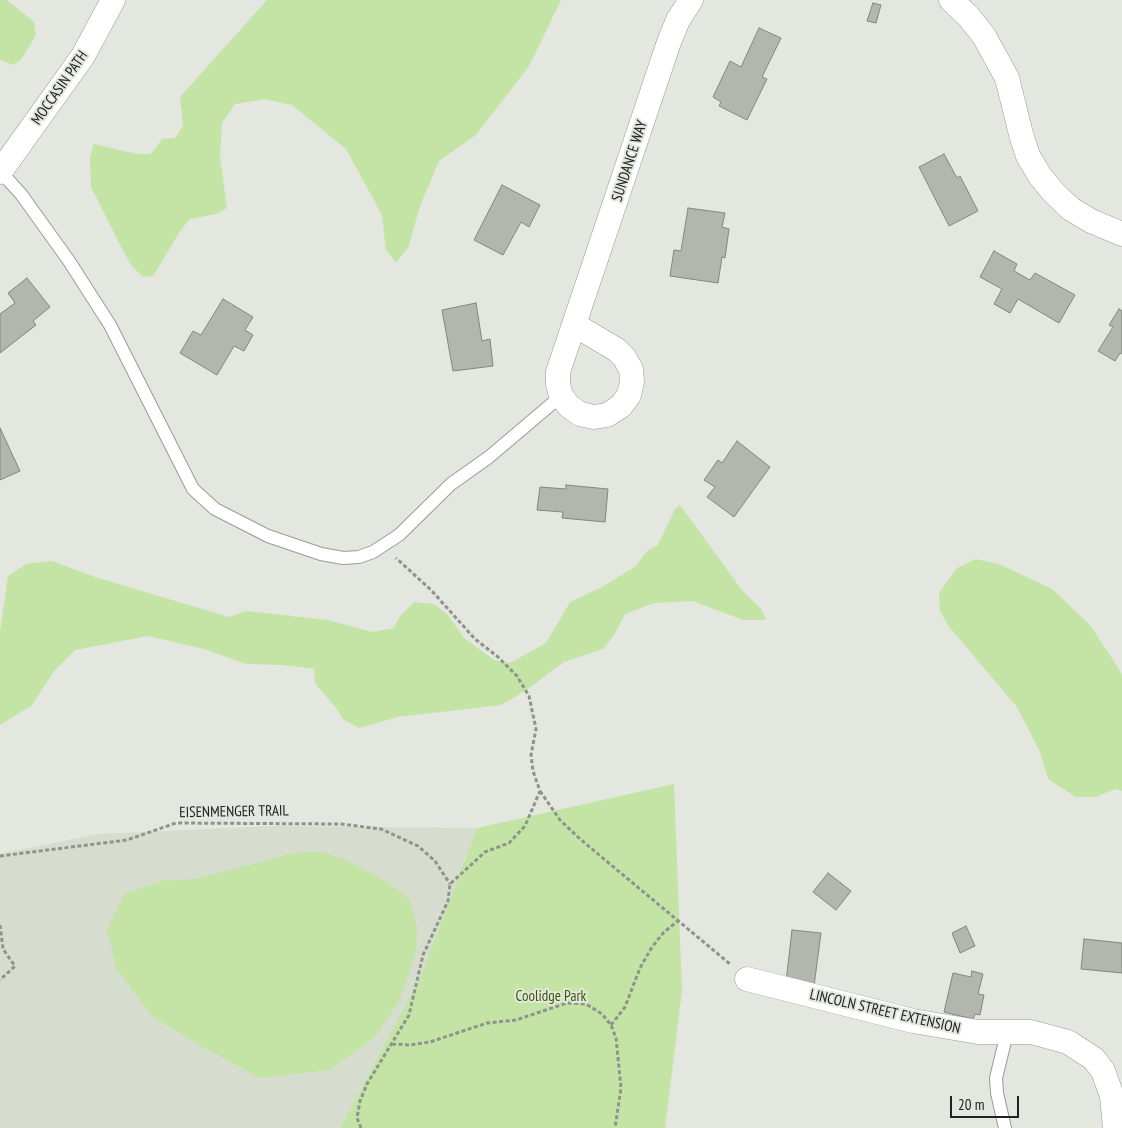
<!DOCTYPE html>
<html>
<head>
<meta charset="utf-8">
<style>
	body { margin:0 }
	#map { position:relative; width:1122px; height:1128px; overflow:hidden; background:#e3e7df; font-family:"PT Sans Narrow",sans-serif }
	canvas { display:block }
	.scale { position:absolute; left:950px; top:1096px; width:69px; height:22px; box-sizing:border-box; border:2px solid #212220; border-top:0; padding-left:6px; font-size:15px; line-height:18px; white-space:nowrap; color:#212220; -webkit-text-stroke:4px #e3e7df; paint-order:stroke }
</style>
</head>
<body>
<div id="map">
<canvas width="1122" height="1128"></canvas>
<div class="scale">20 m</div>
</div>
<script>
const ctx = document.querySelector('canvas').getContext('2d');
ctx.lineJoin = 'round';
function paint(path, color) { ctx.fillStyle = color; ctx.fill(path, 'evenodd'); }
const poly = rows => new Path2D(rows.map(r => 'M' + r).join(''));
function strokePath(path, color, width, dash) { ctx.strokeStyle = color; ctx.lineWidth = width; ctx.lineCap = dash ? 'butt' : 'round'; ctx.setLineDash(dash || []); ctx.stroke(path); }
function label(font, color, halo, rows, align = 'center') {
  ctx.font = font + ' "PT Sans Narrow",sans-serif'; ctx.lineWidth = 4; ctx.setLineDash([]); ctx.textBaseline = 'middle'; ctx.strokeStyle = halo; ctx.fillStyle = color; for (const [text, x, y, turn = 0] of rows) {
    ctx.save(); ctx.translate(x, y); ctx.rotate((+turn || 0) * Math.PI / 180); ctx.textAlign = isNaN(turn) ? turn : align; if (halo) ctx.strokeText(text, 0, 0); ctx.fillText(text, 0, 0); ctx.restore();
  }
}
const built = poly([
	[273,826,477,828,421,976,340,1128,0,1128,0,854,98,834]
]);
const green = poly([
	[0,0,7,0,34,22,36,35,22,58,14,65,0,60],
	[267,0,561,0,529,66,476,135,439,161,420,206,408,248,396,263,386,250,382,215,346,149,292,105,264,99,235,104,222,123,220,157,227,208,216,214,190,219,181,230,153,276,143,277,131,265,120,245,91,187,90,157,94,144,137,154,151,154,162,139,175,138,183,126,180,97],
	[680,505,742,590,762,610,766,620,743,620,693,601,654,603,625,614,614,635,603,649,564,662,525,691,501,705,398,717,359,728,343,719,336,708,315,683,314,669,284,665,246,664,204,649,148,636,75,650,54,671,32,705,0,725,0,632,8,576,26,564,52,561,95,577,229,617,246,611,328,620,372,632,394,628,400,616,414,602,434,604,448,615,464,638,494,660,510,663,546,643,570,602,602,587,636,566,646,552,658,545,675,509],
	[976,559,999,564,1052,589,1090,625,1117,666,1122,675,1122,791,1115,789,1096,797,1076,797,1048,779,1040,752,1017,707,950,628,940,611,939,593,957,568],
	[674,784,682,991,665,1128,340,1128,421,976,477,828],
	[298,852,322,852,346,860,392,885,410,900,417,927,416,952,399,1002,373,1039,329,1070,260,1078,208,1050,152,1016,116,968,107,930,125,894,161,881,196,879]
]);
const building = poly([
	[873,3,881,5,876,23,867,21,873,3],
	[759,28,781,38,762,77,767,79,747,120,719,106,721,102,713,97,730,61,741,67,759,28],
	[944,154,957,178,960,176,978,211,949,226,919,167,944,154],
	[502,185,540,205,529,227,521,222,503,255,474,240,502,185],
	[688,208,725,213,722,227,729,229,725,258,722,257,718,283,670,276,674,250,681,251,688,208],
	[994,251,1017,264,1014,271,1030,280,1035,273,1075,295,1059,323,1018,299,1010,313,994,304,1002,289,980,277,994,251],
	[27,278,50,307,33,321,36,325,0,353,0,314,15,303,8,293,27,278],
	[223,299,253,317,245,330,253,335,244,351,234,346,217,375,180,353,193,331,201,335,223,299],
	[476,303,482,341,490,339,493,366,453,371,442,310,476,303],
	[1119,309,1122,311,1122,354,1120,353,1115,361,1098,351,1113,327,1109,325,1119,309],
	[0,428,20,471,0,480,0,428],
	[737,441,770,467,734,517,707,497,715,487,704,480,718,460,722,463,737,441],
	[566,485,608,489,605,522,562,518,563,512,537,510,540,487,566,489,566,485],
	[828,873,851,891,836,910,813,892,828,873],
	[966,926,975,946,960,953,952,933,966,926],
	[792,930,821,933,814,986,786,982,792,930],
	[1084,939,1122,943,1122,973,1081,969,1084,939],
	[972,971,983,974,978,994,984,995,980,1015,975,1014,973,1019,944,1012,953,973,971,977,972,971]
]);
const path = poly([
	[540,791,560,820,580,839,730,964],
	[0,856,127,840,176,823,341,824,381,829,418,846,435,861,450,884],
	[0,925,3,949,15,966,0,980],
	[611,1025,625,1007,640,968,652,947,664,932,678,921],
	[392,1044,410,1045,430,1042,487,1023,516,1020,567,1003,586,1004,602,1014,611,1025,616,1038,621,1088,615,1128],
	[361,1128,357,1118,360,1101,367,1084,409,1015,423,955,448,901,450,884,485,852,509,843,525,826,540,791,533,771,531,755,536,729,533,715,529,696,517,676,498,657,475,639,431,590,396,558]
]);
const service = poly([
	[0,171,21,194,69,261,110,325,193,489,215,509,268,536,321,554,343,558,359,557,373,552,399,535,451,484,489,457,561,396],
	[1005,1128,997,1093,996,1078,1007,1033]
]);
const minor = poly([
	[951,0,968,16,984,36,1007,78,1021,134,1028,156,1040,176,1054,193,1071,209,1091,221,1122,234],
	[0,172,83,56,113,0],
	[575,325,617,350,624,357,631,369,632,382,629,395,621,406,607,415,594,417,580,414,569,406,561,396,558,384,558,372,669,42,678,20,691,0],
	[747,979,913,1021,978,1032,1031,1032,1068,1042,1094,1059,1103,1071,1112,1096,1115,1128]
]);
const streetNames = [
	["MOCCASIN PATH",60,88,-55],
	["SUNDANCE WAY",630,161,-72],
	["EISENMENGER TRAIL",234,812,-1],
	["LINCOLN STREET EXTENSION",885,1012,13]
];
const parkNames = [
	["Coolidge Park",551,997]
];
paint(built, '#d6ddcf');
paint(green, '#c3e4a5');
paint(building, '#b2b6af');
strokePath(building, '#82867f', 1);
strokePath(service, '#999c95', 14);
strokePath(minor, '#999c95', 25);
strokePath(path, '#8f928d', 3, [4, 2.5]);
strokePath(service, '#fff', 12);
strokePath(minor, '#fff', 24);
label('15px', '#212220', '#e3e7df', streetNames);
label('15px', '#395b00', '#e3e7df', parkNames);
</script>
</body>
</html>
